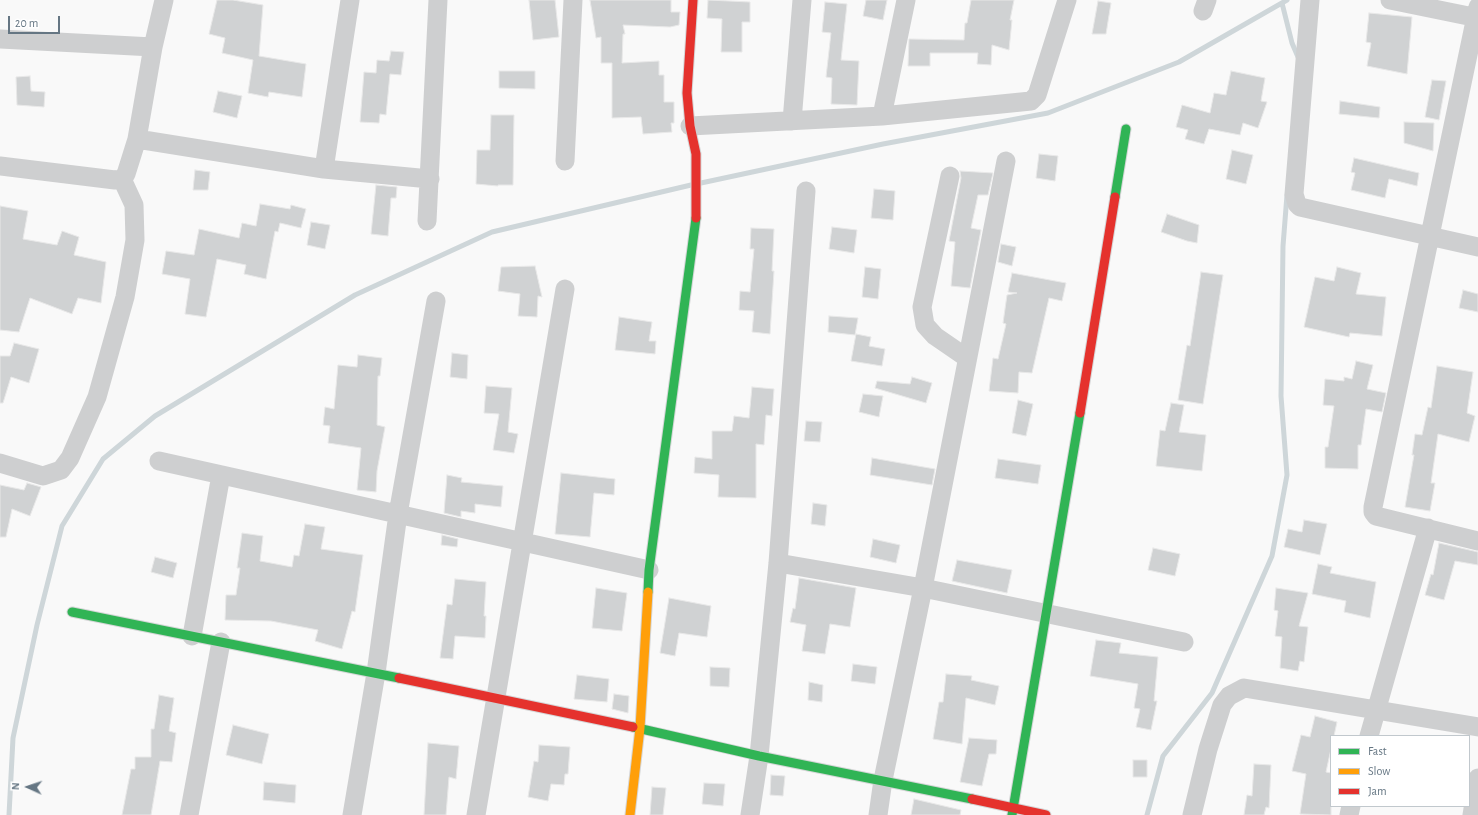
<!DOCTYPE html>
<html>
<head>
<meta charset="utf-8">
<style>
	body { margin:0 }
	#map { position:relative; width:1478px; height:815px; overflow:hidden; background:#f9f9f9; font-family:"Alegreya Sans",sans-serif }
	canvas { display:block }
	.legend { position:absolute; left:1330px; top:735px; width:140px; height:72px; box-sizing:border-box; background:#fff; border:1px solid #c1c8cd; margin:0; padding:5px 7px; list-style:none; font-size:12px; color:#657683 }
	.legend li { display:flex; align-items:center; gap:8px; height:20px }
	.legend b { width:20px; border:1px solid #c1c8cd }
	.north { position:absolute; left:8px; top:767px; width:40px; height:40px; -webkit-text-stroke:3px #fff; paint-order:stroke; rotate:273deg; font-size:11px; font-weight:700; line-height:16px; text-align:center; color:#657683 }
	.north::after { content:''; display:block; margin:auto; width:14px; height:18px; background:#657683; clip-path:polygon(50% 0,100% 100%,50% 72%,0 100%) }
	.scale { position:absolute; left:8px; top:16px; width:52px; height:18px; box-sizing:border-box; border:2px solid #657683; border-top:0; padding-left:5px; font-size:12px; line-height:14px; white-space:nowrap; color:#657683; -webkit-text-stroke:3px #fff; paint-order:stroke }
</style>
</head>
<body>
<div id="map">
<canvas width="1478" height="815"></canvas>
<ul class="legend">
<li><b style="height:5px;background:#30b455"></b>Fast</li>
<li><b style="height:5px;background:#ff9f0a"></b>Slow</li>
<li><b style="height:5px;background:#e5322d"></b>Jam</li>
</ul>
<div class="north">N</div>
<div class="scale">20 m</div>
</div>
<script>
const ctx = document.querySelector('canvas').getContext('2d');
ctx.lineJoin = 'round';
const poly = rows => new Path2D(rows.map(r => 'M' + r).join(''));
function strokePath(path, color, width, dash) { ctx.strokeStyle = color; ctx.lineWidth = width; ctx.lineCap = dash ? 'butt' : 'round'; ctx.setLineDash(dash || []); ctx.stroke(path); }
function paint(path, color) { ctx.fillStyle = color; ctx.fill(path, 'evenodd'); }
const stream = poly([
	[1282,3,1292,43,1298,57],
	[701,183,883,144,1048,113,1179,62,1287,0],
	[9,815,13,738,37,625,62,526,103,459,155,416,355,295,492,232,691,185],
	[1147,815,1163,756,1212,693,1272,556,1287,475,1281,396,1283,246,1287,195]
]);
const building = poly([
	[217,0,233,0,263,5,259,56,306,64,302,97,269,92,268,97,248,93,253,60,222,53,225,38,209,34,217,0],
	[529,0,555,0,559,37,533,40,529,0],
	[590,0,671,0,671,12,680,12,679,25,670,27,623,25,625,34,623,34,622,63,659,61,659,75,664,75,664,102,674,102,674,123,671,123,672,132,643,134,641,117,612,118,612,63,601,63,601,37,596,38,590,0],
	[708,0,750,2,750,22,742,22,742,52,721,52,722,19,707,18,708,0],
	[866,0,887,0,883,20,863,16,866,0],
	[971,0,1014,0,1010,20,1012,20,1009,50,992,45,991,65,977,64,978,53,930,53,930,66,908,66,909,39,964,40,965,23,967,23,971,0],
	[1098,1,1111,3,1106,34,1092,34,1098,1],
	[825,2,847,4,841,60,859,61,857,105,831,104,832,78,826,77,831,33,822,32,825,2],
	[1369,13,1412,17,1407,74,1367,66,1371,43,1366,42,1369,13],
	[391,51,404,52,401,75,390,74,386,115,380,114,379,123,360,122,364,72,376,73,377,60,389,61,391,51],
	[499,71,535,71,535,89,499,88,499,71],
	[1231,71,1265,78,1261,101,1267,102,1258,128,1243,123,1240,135,1209,129,1204,144,1185,139,1188,130,1176,127,1182,105,1210,113,1214,93,1226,95,1231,71],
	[30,76,31,91,45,92,44,107,17,105,16,77,30,76],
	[1432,80,1446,81,1439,120,1425,117,1432,80],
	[218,91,242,96,237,118,213,112,218,91],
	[1340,101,1380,107,1379,118,1339,114,1340,101],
	[491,115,514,115,513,185,498,185,498,186,476,184,477,150,490,150,491,115],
	[1404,122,1434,123,1433,151,1404,143,1404,122],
	[1232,150,1253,155,1246,184,1226,179,1232,150],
	[1039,154,1058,156,1055,181,1036,178,1039,154],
	[1354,158,1419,173,1417,186,1389,179,1385,198,1351,190,1355,173,1351,172,1354,158],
	[195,170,210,172,208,190,193,190,195,170],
	[960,171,993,173,988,195,978,195,971,228,981,230,970,288,951,286,955,242,949,241,961,178,960,171],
	[376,185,397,187,396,198,391,198,388,236,371,234,376,185],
	[874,189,895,191,893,220,871,218,874,189],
	[260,204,290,209,291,205,306,209,301,228,280,223,278,232,275,231,266,279,244,274,246,265,217,259,206,317,185,314,190,279,162,274,166,251,194,255,199,229,239,238,242,223,256,226,260,204],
	[0,206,28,211,23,239,57,245,62,231,79,237,74,255,106,262,101,303,78,298,72,314,30,298,19,332,0,330,0,206],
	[1167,214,1199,225,1197,243,1187,241,1161,232,1167,214],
	[311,222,330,225,325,249,307,245,311,222],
	[832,227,857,230,854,253,829,249,832,227],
	[751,228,774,229,772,271,774,271,770,334,752,332,754,311,739,310,740,291,750,292,754,249,750,249,751,228],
	[1001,244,1016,247,1012,266,998,262,1001,244],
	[535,266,542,297,538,296,537,317,518,316,520,294,498,291,501,267,535,266],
	[865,267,881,269,878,299,862,297,865,267],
	[1337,267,1361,273,1356,294,1386,297,1382,336,1350,333,1349,337,1304,327,1315,277,1334,281,1337,267],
	[1201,272,1223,275,1203,404,1178,400,1187,345,1190,346,1201,272],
	[1012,273,1066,283,1062,301,1049,298,1032,373,1019,372,1018,393,989,391,993,358,998,359,1006,324,1003,323,1007,295,1017,293,1008,292,1012,273],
	[1463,290,1478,294,1478,312,1459,308,1463,290],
	[829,316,858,318,855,335,828,332,829,316],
	[619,317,652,322,649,341,656,341,655,354,615,350,619,317],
	[856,334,871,337,869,346,885,349,882,366,851,361,856,334],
	[14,343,39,349,29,383,11,377,3,403,0,403,0,356,10,356,14,343],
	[452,353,468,355,467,379,450,377,452,353],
	[358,355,382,358,380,376,378,376,377,425,385,427,377,471,376,492,357,490,361,448,328,443,330,426,323,425,325,407,334,409,338,365,357,367,358,355],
	[1356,361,1373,365,1367,389,1386,393,1382,412,1366,409,1361,445,1358,445,1358,469,1325,468,1325,447,1328,447,1334,406,1323,405,1325,379,1344,381,1344,377,1352,379,1356,361],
	[1437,366,1473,372,1467,413,1475,416,1469,442,1438,434,1431,483,1435,483,1430,511,1405,507,1414,455,1412,455,1415,434,1422,435,1428,407,1431,408,1437,366],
	[912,377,932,383,926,403,875,388,877,381,910,384,912,377],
	[486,386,512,388,508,432,518,434,514,453,493,450,499,414,484,413,486,386],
	[752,387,774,389,772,416,766,415,764,445,756,444,756,498,718,497,719,475,694,473,695,457,712,459,712,431,732,431,734,416,749,418,752,387],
	[863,394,883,396,879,417,859,412,863,394],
	[1018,400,1033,404,1026,436,1012,433,1018,400],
	[1171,403,1184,405,1179,432,1206,435,1202,471,1156,466,1160,430,1165,431,1171,403],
	[806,421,822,422,820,442,804,441,806,421],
	[872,458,935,469,932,485,870,475,872,458],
	[998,459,1041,465,1038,484,995,478,998,459],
	[561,473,615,479,614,495,594,493,590,537,555,534,561,473],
	[447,475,462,478,461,482,503,486,501,507,475,504,475,513,461,511,461,517,444,513,447,475],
	[27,483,41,487,30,516,12,509,6,537,0,537,0,485,24,490,27,483],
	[813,503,827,505,825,526,811,524,813,503],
	[1304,520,1327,524,1320,555,1284,547,1288,529,1302,532,1304,520],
	[305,524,325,527,321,549,363,555,355,612,352,611,342,649,315,641,318,630,271,621,225,620,226,595,236,595,240,568,237,568,242,533,263,536,260,561,292,567,294,555,299,556,305,524],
	[442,535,458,539,457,547,441,545,442,535],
	[873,539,900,545,896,563,870,557,873,539],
	[1439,543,1478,552,1478,565,1455,561,1444,600,1425,595,1431,574,1433,575,1439,543],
	[1153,548,1180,554,1175,576,1148,570,1153,548],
	[155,557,177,563,173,578,151,572,155,557],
	[957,560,1012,570,1007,593,952,581,957,560],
	[1318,564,1332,567,1330,573,1376,582,1370,618,1344,612,1346,601,1312,594,1318,564],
	[799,578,856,588,850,627,830,624,825,654,802,651,806,625,790,622,793,608,795,609,799,578],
	[455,579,486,582,484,616,486,616,485,638,455,636,453,659,440,658,447,604,452,605,455,579],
	[596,588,627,593,622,631,592,628,596,588],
	[1276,588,1308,593,1299,626,1308,627,1304,662,1300,661,1298,671,1280,668,1282,637,1275,636,1278,611,1274,610,1276,588],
	[669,598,711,606,707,637,679,633,675,656,660,653,669,598],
	[1096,640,1121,643,1119,653,1158,657,1154,701,1157,701,1151,730,1136,727,1140,709,1134,708,1138,684,1090,676,1096,640],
	[853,664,877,667,875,684,851,681,853,664],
	[710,667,730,668,729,687,710,686,710,667],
	[946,674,972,676,971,680,999,686,995,705,966,698,962,744,933,739,939,702,943,702,946,674],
	[577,675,609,679,607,702,574,699,577,675],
	[809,682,823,685,822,702,808,700,809,682],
	[614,694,629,696,628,713,612,709,614,694],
	[159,695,174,698,169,731,176,733,172,762,160,761,151,815,122,815,131,769,135,769,135,757,151,757,151,729,154,729,159,695],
	[1315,716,1337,722,1334,736,1331,736,1331,749,1326,772,1331,773,1331,815,1300,814,1306,774,1292,771,1301,735,1310,737,1315,716],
	[233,725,269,734,262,764,226,755,233,725],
	[969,738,997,740,996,754,989,754,982,786,960,782,969,738],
	[428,743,459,746,456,779,449,777,446,815,424,815,428,743],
	[539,745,570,747,568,774,565,774,564,785,551,784,548,801,528,797,534,761,538,762,539,745],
	[1133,760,1147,760,1147,777,1133,777,1133,760],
	[1254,764,1271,765,1269,808,1266,807,1264,815,1244,815,1247,795,1252,796,1254,764],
	[771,775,785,776,783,796,770,795,771,775],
	[264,782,296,785,295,803,263,800,264,782],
	[704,783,725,784,723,806,702,804,704,783],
	[652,787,666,788,663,815,650,815,652,787],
	[914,799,961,810,960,815,911,815,914,799]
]);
const street = poly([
	[1310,0,1294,194,1297,204,1300,207,1478,247],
	[1390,0,1478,18],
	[1478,7,1373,507,1373,512,1376,516,1478,541],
	[1203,11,1207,0],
	[0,39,153,47],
	[882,116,906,0],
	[792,121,802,0],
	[690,126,882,116,1031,101,1037,95,1067,0],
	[137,139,324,169,430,179],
	[565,161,573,0],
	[0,166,115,180,122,179,126,174,137,139,153,47,164,0],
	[324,169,350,0],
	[950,176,922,307,925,325,935,336,967,358],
	[427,221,438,0],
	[159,461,649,570],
	[0,463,43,476,61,470,70,458,97,397,125,297,135,240,134,205,122,179],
	[778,563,923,588,1184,642],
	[192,636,221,475],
	[1369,736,1428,528],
	[189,815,221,642],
	[352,815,376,673,398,514,436,301],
	[476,815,565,289],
	[750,815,759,756,778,563,806,191],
	[878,815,883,780,923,588,1006,161],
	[1192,815,1208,749,1222,705,1229,696,1244,688,1478,727],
	[1349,815,1351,806],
	[1472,815,1478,778]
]);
const fast = poly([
	[1115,197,1126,129],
	[648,592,649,570,696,218],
	[72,612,399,678],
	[633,727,759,756,972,799],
	[1012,815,1080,413]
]);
const slow = poly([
	[630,815,640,728,648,592]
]);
const jam = poly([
	[693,0,687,93,690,126,696,154,696,218],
	[1080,413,1115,197],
	[399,678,633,727],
	[972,799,1046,815]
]);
strokePath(stream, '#ced6d9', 5);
paint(building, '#d0d2d3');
strokePath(building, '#e8e8e8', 1);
strokePath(fast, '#d5d6d7', 11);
strokePath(slow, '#d5d6d7', 11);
strokePath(jam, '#d5d6d7', 11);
strokePath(street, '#cecfd0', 19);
strokePath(fast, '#30b455', 9);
strokePath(slow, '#ff9f0a', 9);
strokePath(jam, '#e5322d', 9);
</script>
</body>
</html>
